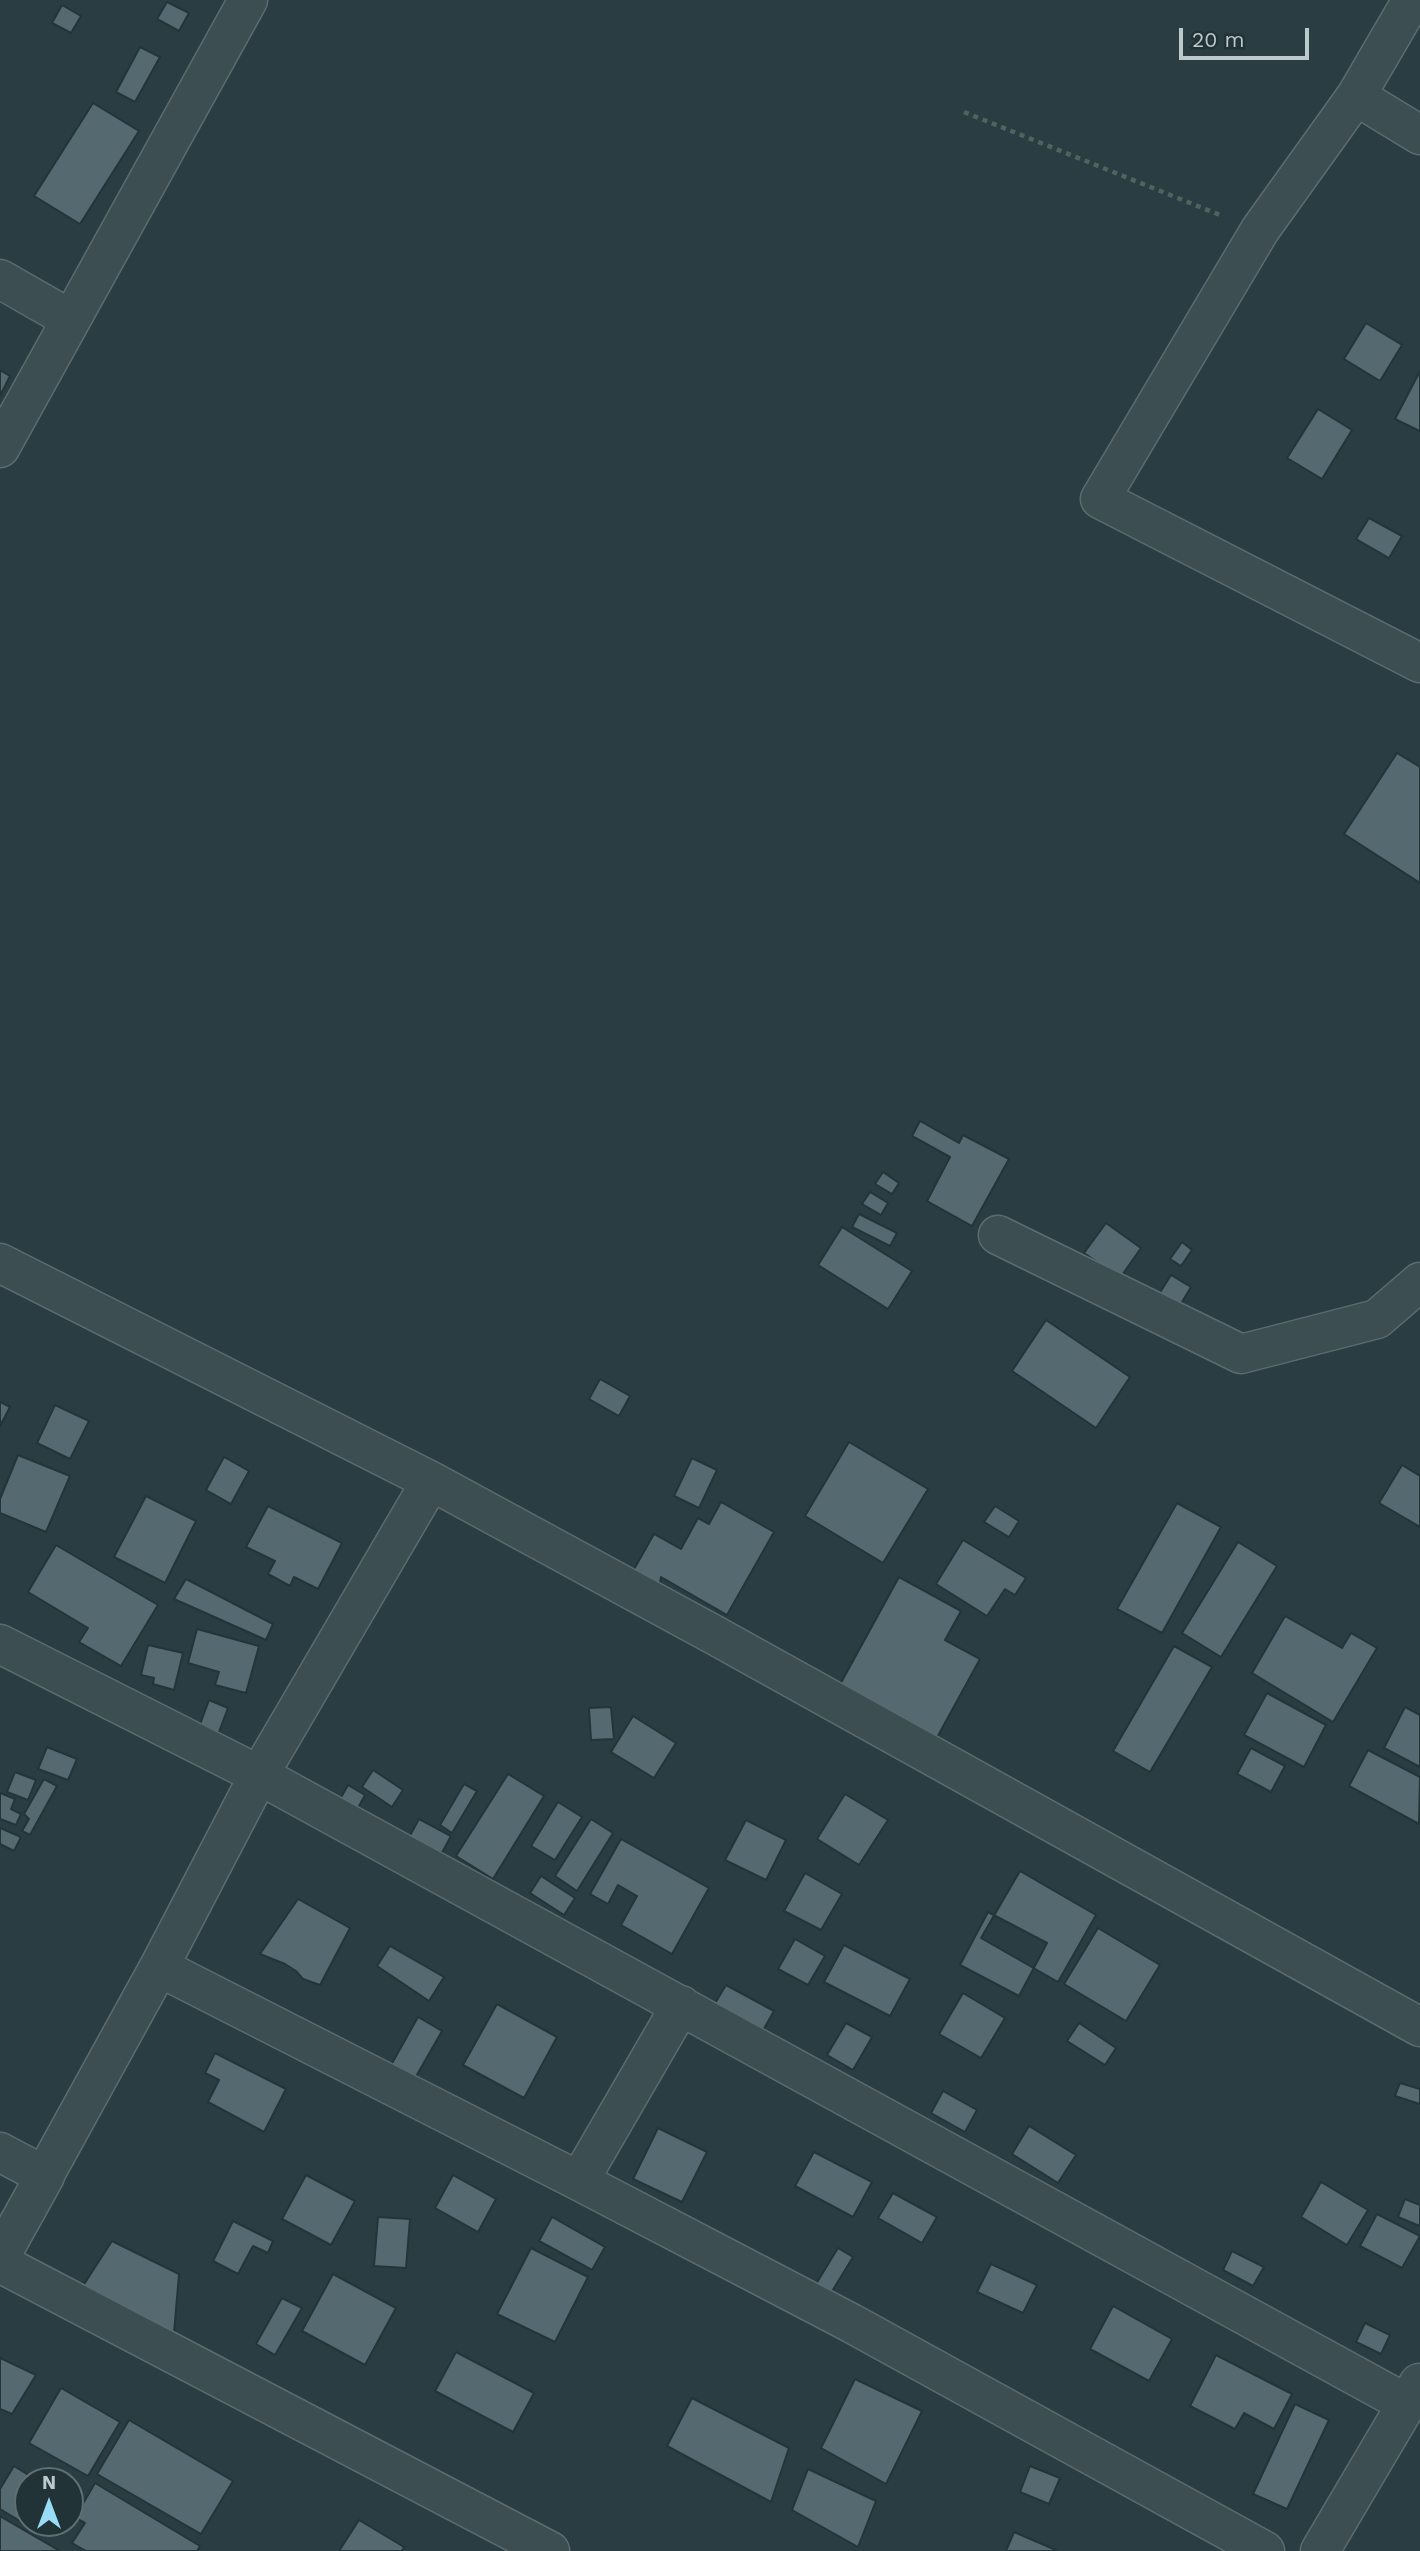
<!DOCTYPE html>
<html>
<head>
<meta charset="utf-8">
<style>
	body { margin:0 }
	#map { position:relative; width:1420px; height:2551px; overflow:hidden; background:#293d43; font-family:"Work Sans",sans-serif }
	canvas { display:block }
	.north { position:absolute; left:14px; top:2467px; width:70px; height:70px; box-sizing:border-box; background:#223338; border:2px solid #5f6f73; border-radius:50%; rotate:0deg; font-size:19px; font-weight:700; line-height:28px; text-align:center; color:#bbc8cc }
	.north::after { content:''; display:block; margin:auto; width:24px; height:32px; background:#98dcf5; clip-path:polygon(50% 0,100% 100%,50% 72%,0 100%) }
	.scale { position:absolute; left:1179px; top:28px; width:130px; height:32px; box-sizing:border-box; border:4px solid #bbc8cc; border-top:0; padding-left:9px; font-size:21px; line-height:24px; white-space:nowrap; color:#bbc8cc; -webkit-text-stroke:5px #223338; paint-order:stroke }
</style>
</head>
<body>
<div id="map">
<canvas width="1420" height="2551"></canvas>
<div class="north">N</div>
<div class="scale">20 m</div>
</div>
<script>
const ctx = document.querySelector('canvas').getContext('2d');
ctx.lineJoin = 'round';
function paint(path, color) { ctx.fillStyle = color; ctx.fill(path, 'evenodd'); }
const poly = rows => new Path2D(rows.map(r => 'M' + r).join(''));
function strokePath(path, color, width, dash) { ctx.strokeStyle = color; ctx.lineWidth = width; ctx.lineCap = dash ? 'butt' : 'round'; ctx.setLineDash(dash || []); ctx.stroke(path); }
const building = poly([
	[167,2,189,13,179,31,157,19,167,2],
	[62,5,81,16,71,33,52,23,62,5],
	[140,47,160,57,135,102,116,92,140,47],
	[93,103,139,131,80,224,34,196,93,103],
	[1366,323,1402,345,1380,381,1344,359,1366,323],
	[0,370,10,376,0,396,0,370],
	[1420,371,1420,431,1395,419,1420,371],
	[1318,409,1352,430,1322,479,1287,458,1318,409],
	[1369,518,1402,536,1389,558,1356,539,1369,518],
	[1397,753,1420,767,1420,883,1344,834,1397,753],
	[920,1121,959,1143,963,1135,1009,1159,972,1226,927,1201,950,1157,912,1136,920,1121],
	[883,1172,899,1183,892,1194,875,1184,883,1172],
	[870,1192,888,1203,881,1215,862,1204,870,1192],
	[859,1214,897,1233,890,1246,852,1227,859,1214],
	[1106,1223,1141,1248,1120,1278,1084,1253,1106,1223],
	[842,1227,912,1271,888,1309,818,1265,842,1227],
	[1182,1242,1192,1250,1181,1266,1170,1259,1182,1242],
	[1171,1275,1191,1287,1170,1322,1149,1310,1171,1275],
	[1046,1320,1130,1377,1096,1428,1012,1371,1046,1320],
	[600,1379,630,1396,619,1416,589,1399,600,1379],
	[0,1402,10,1407,0,1426,0,1402],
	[55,1405,89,1421,70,1459,37,1443,55,1405],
	[849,1442,928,1489,883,1563,805,1516,849,1442],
	[18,1455,70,1476,46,1532,0,1513,0,1499,18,1455],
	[224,1457,249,1471,231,1504,206,1490,224,1457],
	[692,1458,717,1470,699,1508,674,1496,692,1458],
	[1402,1465,1420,1476,1420,1527,1379,1503,1402,1465],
	[146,1496,196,1521,165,1583,114,1557,146,1496],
	[721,1502,774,1532,727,1615,661,1577,658,1594,629,1578,654,1534,681,1549,698,1518,709,1524,721,1502],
	[1177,1503,1221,1527,1162,1633,1117,1609,1177,1503],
	[268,1506,342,1543,318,1589,294,1577,290,1586,268,1574,275,1561,246,1547,268,1506],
	[995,1506,1019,1521,1009,1537,984,1522,995,1506],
	[963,1540,1026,1578,1015,1595,1005,1589,987,1616,936,1584,963,1540],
	[1238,1542,1277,1566,1221,1657,1182,1633,1238,1542],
	[56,1545,158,1605,121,1666,79,1642,88,1628,28,1592,56,1545],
	[899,1577,961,1611,945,1640,980,1659,934,1743,837,1690,899,1577],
	[186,1579,273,1624,266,1640,174,1599,186,1579],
	[1285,1616,1342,1648,1351,1633,1377,1648,1333,1722,1252,1673,1285,1616],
	[197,1629,259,1646,246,1693,215,1685,219,1672,188,1663,197,1629],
	[148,1645,183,1653,174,1690,153,1684,154,1678,141,1675,148,1645],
	[1174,1646,1212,1667,1150,1772,1113,1751,1174,1646],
	[1267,1693,1326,1725,1304,1767,1244,1735,1267,1693],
	[209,1700,228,1708,214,1745,195,1738,209,1700],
	[611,1707,614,1739,591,1740,589,1708,611,1707],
	[1405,1707,1420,1715,1420,1767,1384,1748,1405,1707],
	[633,1716,676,1743,654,1778,611,1752,633,1716],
	[47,1747,77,1759,68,1780,38,1769,47,1747],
	[1251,1748,1285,1766,1271,1792,1237,1774,1251,1748],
	[1368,1750,1420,1777,1419,1824,1349,1786,1368,1750],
	[373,1770,403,1790,392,1807,362,1787,373,1770],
	[15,1772,36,1780,28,1800,7,1792,15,1772],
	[508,1774,544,1796,493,1879,456,1856,508,1774],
	[44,1779,57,1786,30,1835,22,1831,29,1819,24,1814,44,1779],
	[464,1784,477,1791,452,1833,440,1825,464,1784],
	[348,1785,365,1795,353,1817,335,1808,348,1785],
	[0,1793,15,1799,11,1809,21,1814,16,1825,0,1819,0,1793],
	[845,1794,888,1820,859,1865,817,1839,845,1794],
	[558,1802,582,1817,555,1860,531,1846,558,1802],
	[419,1819,451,1836,438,1860,406,1843,419,1819],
	[591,1819,613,1833,577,1891,555,1876,591,1819],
	[746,1820,786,1840,766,1880,725,1860,746,1820],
	[0,1828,21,1837,14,1851,0,1844,0,1828],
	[621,1839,709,1888,672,1954,621,1925,637,1896,618,1885,608,1904,590,1894,621,1839],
	[1020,1871,1096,1915,1058,1982,981,1938,1020,1871],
	[805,1873,842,1894,821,1930,784,1911,805,1873],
	[541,1876,575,1898,564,1915,530,1893,541,1876],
	[298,1899,350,1928,320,1985,303,1979,296,1971,285,1964,260,1954,298,1899],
	[988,1912,1047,1943,1019,1996,960,1965,988,1912],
	[1098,1928,1160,1965,1126,2021,1064,1984,1098,1928],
	[795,1939,825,1956,808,1985,778,1969,795,1939],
	[844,1945,910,1979,890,2016,824,1982,844,1945],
	[390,1946,444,1977,429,2001,377,1966,390,1946],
	[726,1985,774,2011,762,2032,714,2005,726,1985],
	[963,1993,1005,2018,981,2058,939,2034,963,1993],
	[497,2004,557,2037,524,2098,463,2065,497,2004],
	[418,2017,442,2031,414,2080,390,2067,418,2017],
	[846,2023,872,2037,853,2070,827,2055,846,2023],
	[1079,2023,1116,2048,1105,2065,1067,2041,1079,2023],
	[215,2053,286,2089,264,2132,208,2102,219,2080,205,2073,215,2053],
	[1400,2083,1420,2089,1420,2104,1395,2096,1400,2083],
	[943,2091,977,2110,965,2132,931,2113,943,2091],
	[1029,2126,1076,2155,1058,2183,1012,2154,1029,2126],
	[658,2128,707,2152,682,2202,633,2179,658,2128],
	[814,2152,872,2182,853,2217,795,2186,814,2152],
	[306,2175,355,2201,331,2245,282,2219,306,2175],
	[453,2175,496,2199,478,2232,435,2208,453,2175],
	[1321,2182,1368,2210,1347,2245,1301,2217,1321,2182],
	[893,2193,937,2217,922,2243,878,2218,893,2193],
	[1405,2199,1420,2205,1420,2226,1398,2217,1405,2199],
	[1377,2214,1420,2236,1402,2268,1360,2246,1377,2214],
	[378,2217,410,2219,406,2268,374,2266,378,2217],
	[552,2217,605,2247,592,2270,539,2241,552,2217],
	[233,2221,273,2241,268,2253,253,2246,238,2274,213,2261,233,2221],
	[112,2241,179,2274,173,2345,79,2292,112,2241],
	[531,2248,588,2277,555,2342,497,2314,531,2248],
	[838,2248,853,2257,831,2293,816,2284,838,2248],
	[1232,2251,1264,2267,1253,2286,1223,2270,1232,2251],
	[991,2264,1037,2285,1023,2313,977,2292,991,2264],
	[333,2274,396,2308,365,2365,302,2331,333,2274],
	[282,2298,302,2308,275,2355,256,2344,282,2298],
	[1113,2306,1172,2339,1149,2381,1090,2349,1113,2306],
	[1365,2323,1390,2335,1381,2354,1356,2342,1365,2323],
	[456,2352,534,2393,513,2432,435,2391,456,2352],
	[1216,2355,1292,2394,1274,2429,1244,2413,1235,2429,1190,2406,1216,2355],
	[0,2358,36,2375,12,2414,0,2409,0,2358],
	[855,2379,922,2411,886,2484,821,2448,855,2379],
	[61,2388,120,2422,88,2476,29,2443,61,2388],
	[692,2398,789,2448,771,2502,667,2446,692,2398],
	[1295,2404,1329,2420,1287,2509,1253,2494,1295,2404],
	[129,2420,233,2481,201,2534,97,2474,129,2420],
	[14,2466,38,2481,28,2481,28,2523,53,2523,45,2536,0,2509,0,2489,14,2466],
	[1030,2466,1060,2478,1049,2504,1020,2492,1030,2466],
	[808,2469,876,2501,858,2547,792,2510,808,2469],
	[95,2483,200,2546,197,2551,86,2551,72,2543,85,2523,70,2515,70,2500,81,2507,95,2483],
	[0,2516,60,2551,0,2551,0,2516],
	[359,2520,404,2547,402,2551,339,2551,359,2520],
	[1014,2532,1058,2551,1006,2551,1014,2532]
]);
const path = poly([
	[964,112,1220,215]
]);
const minor = poly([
	[1412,0,1356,96,1260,230,1100,499,1420,663],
	[1356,96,1420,135],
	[0,279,70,319],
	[0,448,248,0],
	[998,1235,1241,1354,1377,1319,1420,1282],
	[0,1263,431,1481,718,1637,1420,2027],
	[0,1644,259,1775,1407,2404],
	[159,1967,259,1775,431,1481],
	[0,2152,45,2176,0,2257],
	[44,2176,159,1967,579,2181,851,2323,1265,2551],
	[579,2181,681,2005],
	[0,2263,550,2551],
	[1320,2551,1419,2383]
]);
paint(building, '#556a70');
strokePath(building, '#24353a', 2);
strokePath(minor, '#5c6b70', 41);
strokePath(path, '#4e655f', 4.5, [5, 5]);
strokePath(minor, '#3d4e53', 38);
</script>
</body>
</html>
